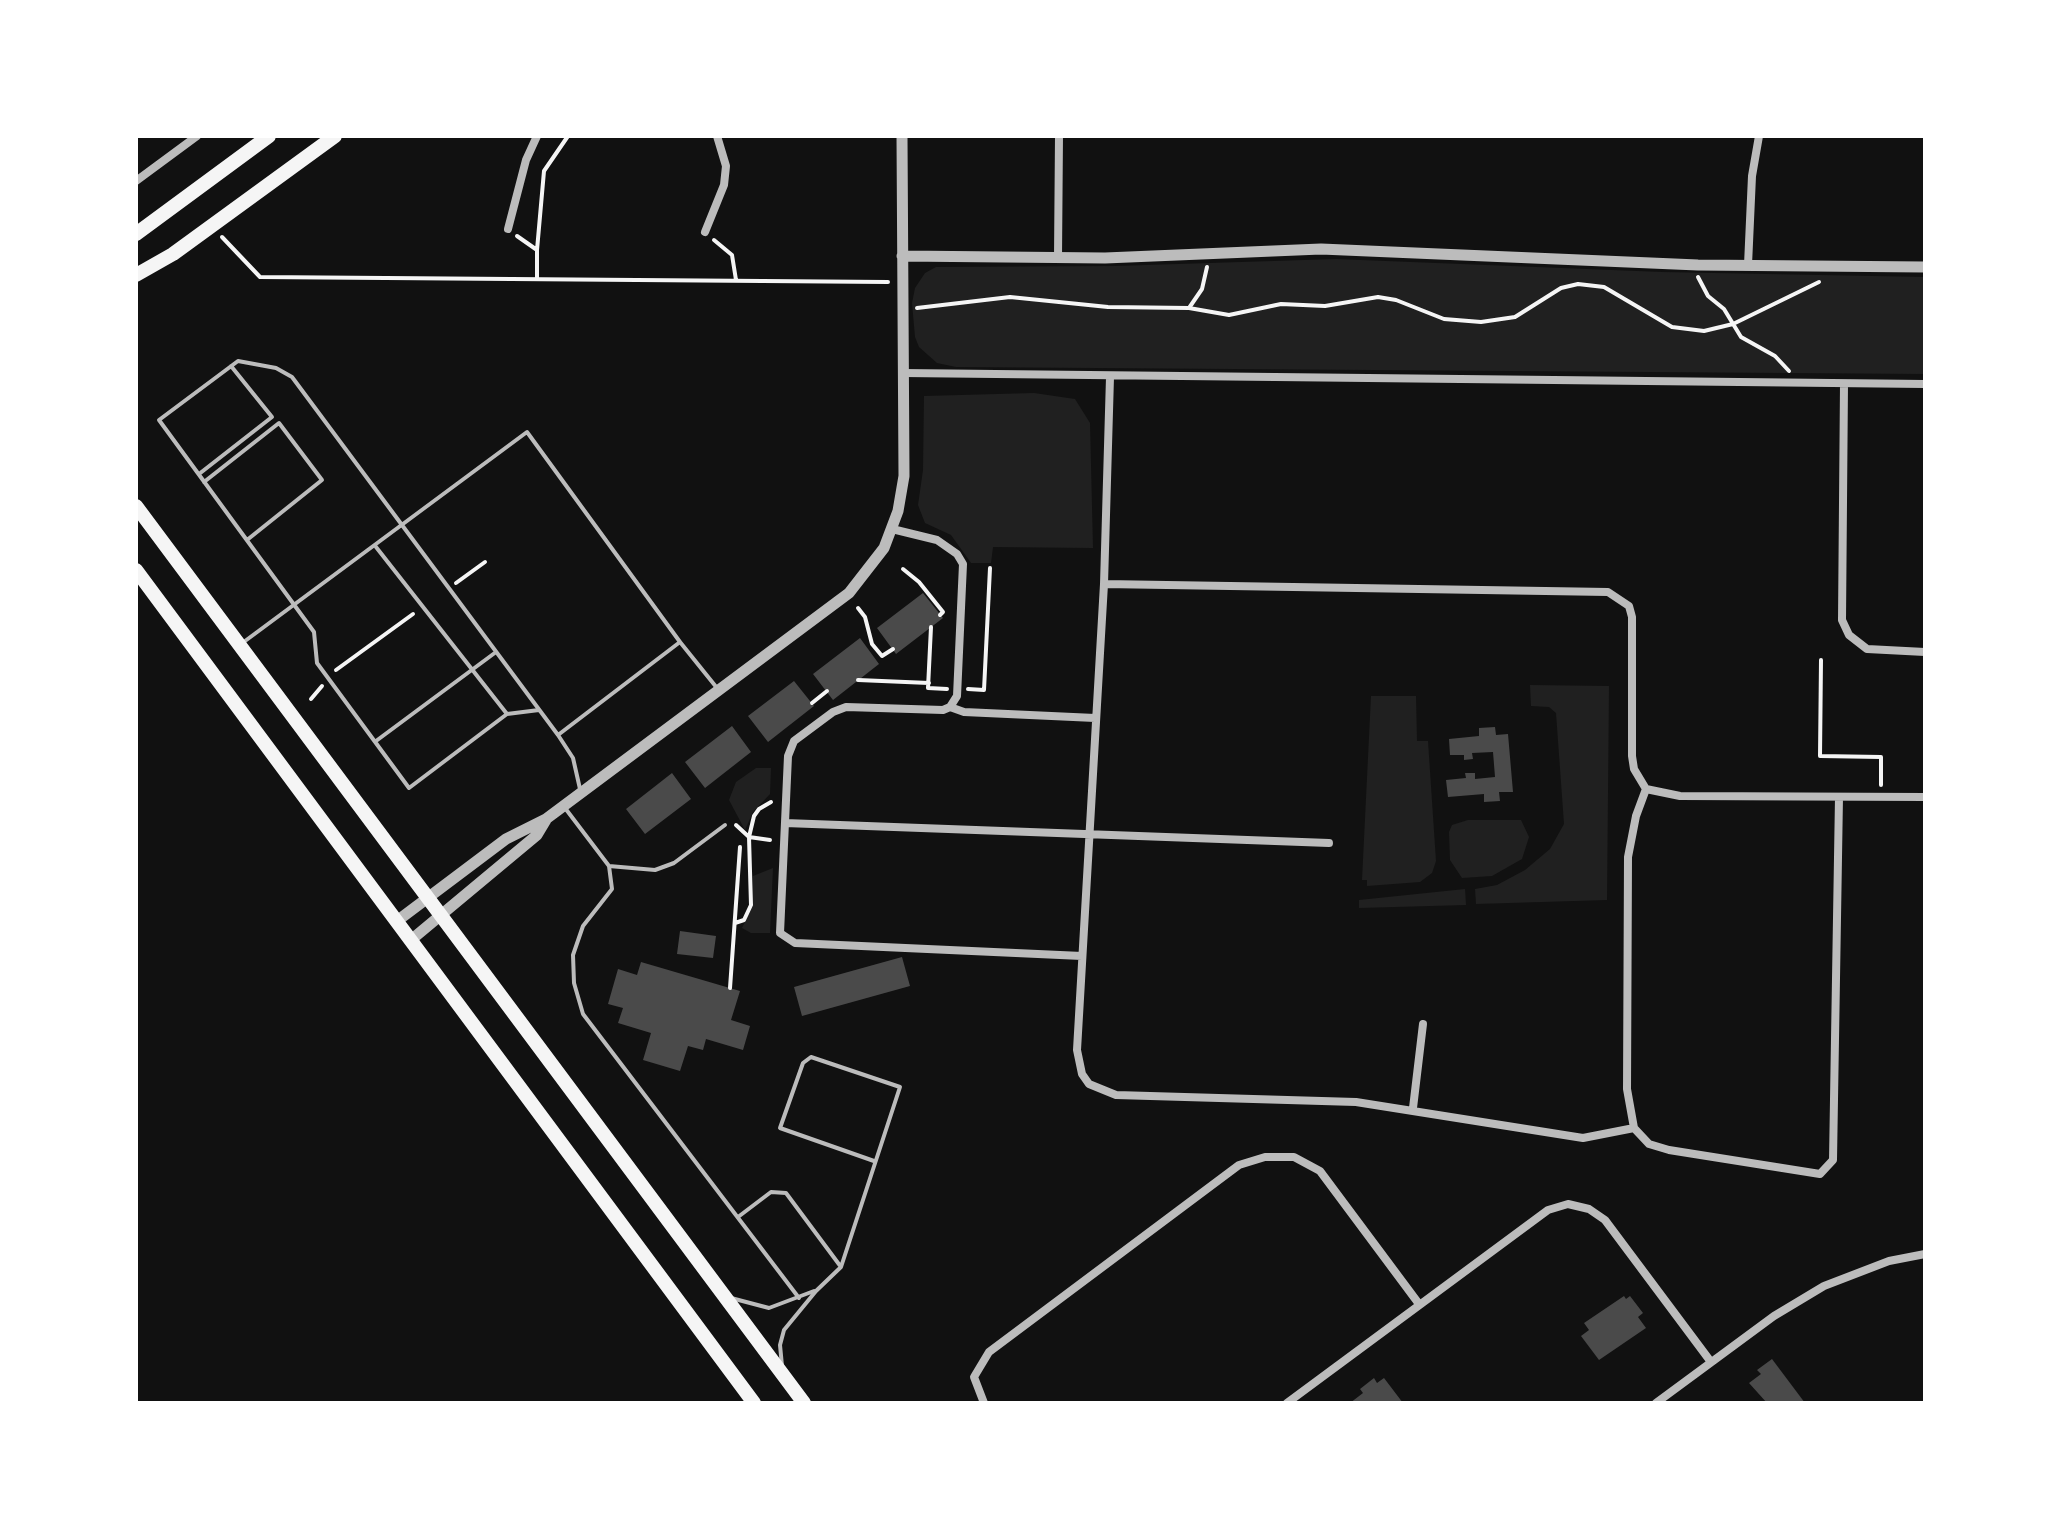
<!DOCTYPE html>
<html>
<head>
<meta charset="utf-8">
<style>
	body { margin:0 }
	#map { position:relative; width:2061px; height:1539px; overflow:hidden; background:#111; font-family:"Libre Baskerville",serif }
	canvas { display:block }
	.frame { position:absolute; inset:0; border:138px solid #fff; pointer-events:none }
</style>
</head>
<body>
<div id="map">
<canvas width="2061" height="1539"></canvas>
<div class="frame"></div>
</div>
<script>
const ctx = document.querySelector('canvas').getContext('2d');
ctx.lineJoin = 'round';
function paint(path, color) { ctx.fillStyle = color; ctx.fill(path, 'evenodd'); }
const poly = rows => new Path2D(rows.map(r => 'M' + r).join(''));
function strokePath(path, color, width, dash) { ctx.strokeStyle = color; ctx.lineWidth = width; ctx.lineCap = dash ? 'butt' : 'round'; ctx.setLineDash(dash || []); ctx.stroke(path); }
const green = poly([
	[1336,259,1662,272,1925,277,1925,374,956,367,937,363,919,347,915,337,912,303,915,288,925,273,936,267,1115,266],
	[1034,393,1075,399,1090,423,1093,548,993,547,991,563,971,563,951,535,925,523,918,505,923,470,924,396],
	[1530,685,1609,686,1607,900,1476,904,1475,889,1497,885,1525,870,1550,849,1564,824,1556,713,1549,707,1531,706],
	[1371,696,1416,696,1417,741,1428,741,1436,861,1432,873,1420,882,1367,886,1367,880,1362,880],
	[756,768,771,768,770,794,753,812,745,830,729,800,736,782],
	[1468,820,1521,820,1529,837,1522,859,1492,876,1462,878,1450,860,1449,832,1452,825],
	[773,868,770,933,751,933,742,928,753,906,753,876],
	[1465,889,1466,905,1359,908,1359,900]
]);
const building = poly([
	[923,593,943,618,896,654,877,628],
	[860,638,879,664,833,700,813,674],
	[794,681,814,706,768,742,748,716],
	[732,726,751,752,705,788,685,762],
	[1495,727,1496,735,1508,734,1513,792,1499,792,1500,801,1484,802,1484,794,1448,797,1446,780,1466,778,1465,773,1475,773,1475,779,1495,777,1493,752,1472,753,1473,759,1464,760,1464,755,1450,755,1449,739,1479,736,1479,728],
	[672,773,691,799,645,834,626,809],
	[680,931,716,936,713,958,677,954],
	[902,957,910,986,802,1016,794,987],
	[641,962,740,991,731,1020,750,1026,743,1050,706,1039,703,1050,688,1046,680,1071,643,1060,651,1033,618,1023,623,1008,608,1004,618,969,637,975],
	[1624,1296,1626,1299,1630,1296,1643,1313,1638,1317,1646,1328,1599,1360,1581,1336,1589,1330,1584,1323],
	[1772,1359,1805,1403,1767,1403,1749,1383,1761,1374,1757,1370],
	[1374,1378,1377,1383,1384,1378,1403,1403,1350,1403,1363,1393,1360,1389]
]);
const path = poly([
	[517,236,537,250,537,279],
	[222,237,260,277,888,282],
	[714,240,732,255,736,280],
	[537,250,544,171,568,136],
	[1698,277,1708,296,1724,309,1741,337,1775,356,1789,371],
	[917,308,1010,297,1108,307,1189,308,1229,315,1281,304,1325,306,1378,297,1396,300,1444,319,1481,322,1515,317,1561,288,1578,284,1604,287,1672,327,1704,331,1733,324,1819,282],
	[1189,308,1202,289,1207,267],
	[903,569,919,582,943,612,940,615],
	[456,583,485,562],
	[858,608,865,617,872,644,882,656,893,649],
	[931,627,928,688,947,689],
	[1821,660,1820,756,1881,757,1881,785],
	[336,670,413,614],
	[858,680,929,683],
	[968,689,984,690,990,568],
	[311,699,322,686],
	[812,703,827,691],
	[736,825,749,837,770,840],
	[735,923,744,920,751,905,749,837,754,816,759,809,771,802],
	[730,988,740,847]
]);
const service = poly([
	[199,474,272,417,231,366],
	[204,482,279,423,322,480,247,540],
	[376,547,507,714],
	[241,644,527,432,680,642],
	[539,710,507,714,409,788,317,663,314,632,159,420,238,361,276,368,292,377,558,735,573,758,580,789],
	[558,735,680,642,717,688],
	[376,741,496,652],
	[565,808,609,866,612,889,583,926,573,955,574,983,583,1014,799,1298],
	[609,866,655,870,674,863,725,825],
	[738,1217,771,1192,786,1193,841,1267],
	[731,1298,769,1308,814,1291],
	[782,1366,780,1345,784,1330,816,1291,841,1267,900,1087,811,1057,803,1063,780,1128,874,1161]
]);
const minor = poly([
	[136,181,197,136],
	[508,229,526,160,537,136],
	[705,232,724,185,726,166,717,136],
	[1058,257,1059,136],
	[1748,265,1752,176,1759,136],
	[903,373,1925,384],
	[1110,377,1104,584,1077,1050,1082,1074,1089,1084,1116,1095,1356,1102,1583,1138,1634,1128],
	[1844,384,1842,620,1849,635,1867,649,1925,652],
	[892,529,937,540,957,554,963,564,957,696,950,707,943,710,846,707,833,712,794,741,788,756,780,933,795,943,1082,956],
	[1104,584,1608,592,1629,606,1632,617,1632,756,1634,769,1646,789],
	[950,707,964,712,1095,718],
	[1646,789,1636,816,1628,857,1627,1089,1634,1128,1649,1144,1669,1150,1820,1174,1833,1160,1839,797],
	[1646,789,1680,796,1925,797],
	[785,823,1329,843],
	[1413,1108,1423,1024],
	[984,1403,974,1377,989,1352,1239,1165,1265,1157,1294,1157,1320,1171,1419,1304],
	[1287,1403,1548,1210,1568,1204,1589,1209,1605,1220,1711,1362],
	[1656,1403,1774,1316,1824,1286,1889,1261,1925,1254]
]);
const tertiary = poly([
	[902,256,1105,258,1321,249,1698,265,1925,267],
	[397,921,506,839,546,819,849,593,884,548,898,511,904,476,902,136],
	[411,940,537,835,546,820]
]);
const primary = poly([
	[136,234,269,136],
	[136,275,173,254,335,136],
	[136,506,804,1403],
	[136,570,754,1403]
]);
paint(green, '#202020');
paint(building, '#4a4a4a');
strokePath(path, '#f5f5f5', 4);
strokePath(service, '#bcbcbc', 4);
strokePath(minor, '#bcbcbc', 8);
strokePath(tertiary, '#bcbcbc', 11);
strokePath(primary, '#f5f5f5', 14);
</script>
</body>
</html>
